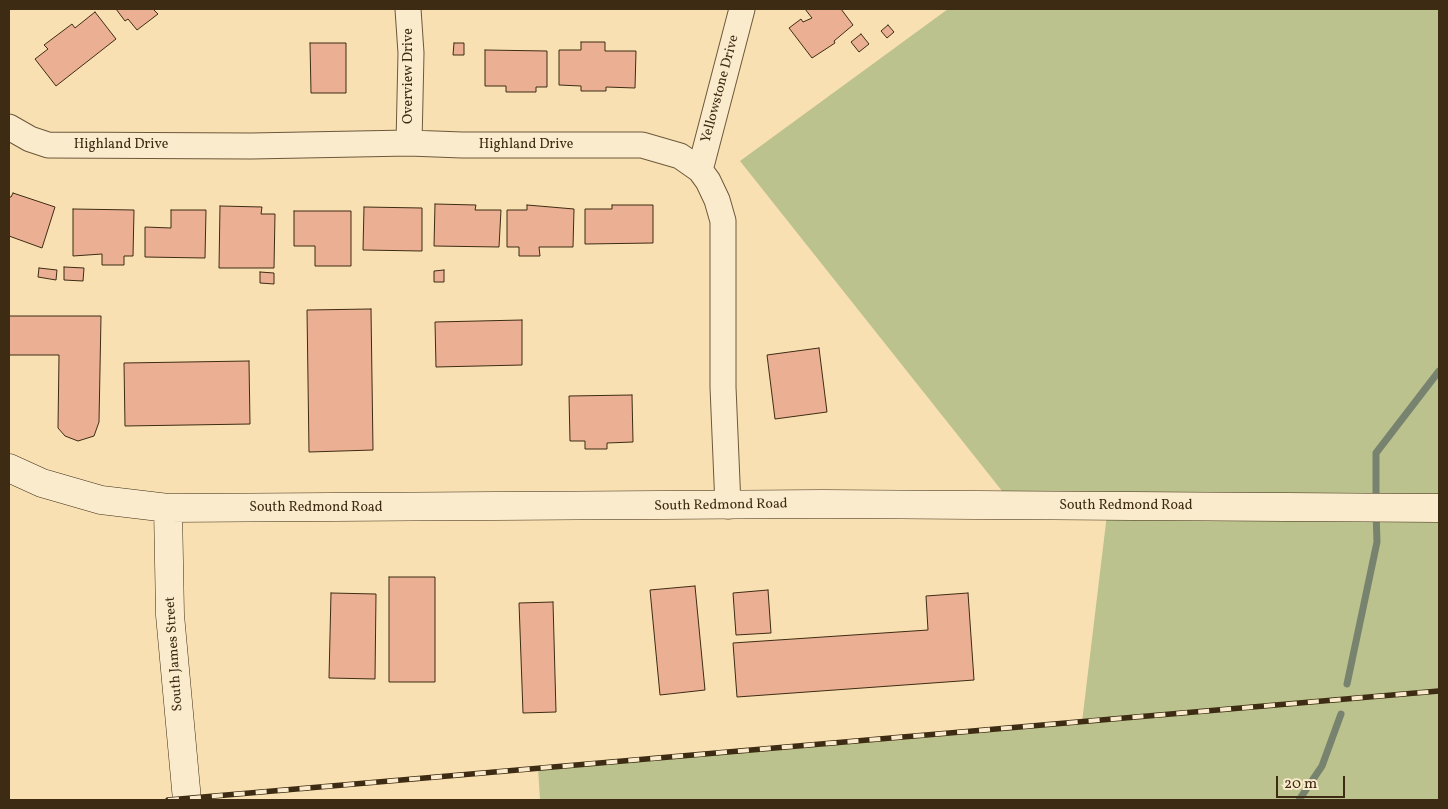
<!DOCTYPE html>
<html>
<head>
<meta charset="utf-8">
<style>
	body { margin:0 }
	#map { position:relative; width:1448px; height:809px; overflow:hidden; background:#f9e0b2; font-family:Vollkorn,serif }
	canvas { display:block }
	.frame { position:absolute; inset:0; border:10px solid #3d2c13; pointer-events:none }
	.scale { position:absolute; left:1276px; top:776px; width:69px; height:22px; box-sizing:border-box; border:2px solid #3d2c13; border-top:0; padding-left:6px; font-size:15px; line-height:18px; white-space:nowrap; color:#3d2c13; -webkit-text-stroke:4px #fbebcd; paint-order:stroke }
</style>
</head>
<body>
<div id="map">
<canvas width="1448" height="809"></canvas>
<div class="frame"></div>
<div class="scale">20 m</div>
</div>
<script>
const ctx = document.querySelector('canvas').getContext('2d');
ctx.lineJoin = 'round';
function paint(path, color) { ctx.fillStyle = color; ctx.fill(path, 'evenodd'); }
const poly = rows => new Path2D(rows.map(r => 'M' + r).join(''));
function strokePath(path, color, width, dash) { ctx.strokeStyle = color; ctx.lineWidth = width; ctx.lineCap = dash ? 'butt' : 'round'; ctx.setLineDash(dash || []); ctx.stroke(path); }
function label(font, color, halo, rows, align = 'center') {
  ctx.font = font + ' Vollkorn,serif'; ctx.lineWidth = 5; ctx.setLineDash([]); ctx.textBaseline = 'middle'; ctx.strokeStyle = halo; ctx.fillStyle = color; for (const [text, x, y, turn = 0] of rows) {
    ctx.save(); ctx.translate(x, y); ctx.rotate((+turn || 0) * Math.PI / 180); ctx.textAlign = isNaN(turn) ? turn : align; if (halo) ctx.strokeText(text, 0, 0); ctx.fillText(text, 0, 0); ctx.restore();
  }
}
const green = poly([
	[948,9,1439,9,1439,501,1014,506,740,161],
	[1108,506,1439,506,1439,800,540,800,538,768,1082,722]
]);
const stream = poly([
	[1376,501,1376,453,1439,371],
	[1347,684,1377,542,1376,512],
	[1299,800,1322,766,1341,714]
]);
const building = poly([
	[116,9,153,9,158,14,137,30,128,19,125,21,116,9],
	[805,9,841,9,853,25,834,41,835,43,812,58,789,28,801,19,803,22,812,18,805,9],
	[95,12,116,39,56,86,35,59,48,49,44,45,72,24,75,28,95,12],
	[888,25,894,32,887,38,881,31,888,25],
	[861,34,869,44,859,52,851,42,861,34],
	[581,42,605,42,605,51,636,51,635,88,606,87,606,91,581,91,581,86,559,85,559,50,581,50,581,42],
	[310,43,346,43,346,93,311,93,310,43],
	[454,43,464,43,464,55,453,55,454,43],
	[485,50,547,51,547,87,536,87,536,92,506,92,506,86,485,86,485,50],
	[13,193,55,207,42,248,9,236,9,197,11,197,13,193],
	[435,204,476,205,475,210,501,210,499,247,434,246,435,204],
	[527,205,574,209,573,247,539,247,540,256,519,256,519,247,507,247,507,210,527,210,527,205],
	[612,205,653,205,653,243,585,244,585,209,612,209,612,205],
	[220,206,262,207,261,214,275,214,274,268,219,268,220,206],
	[364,207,422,208,422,251,363,250,364,207],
	[73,209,134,210,133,256,124,256,124,265,102,265,102,254,73,256,73,209],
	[171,210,206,210,205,258,145,257,145,227,171,228,171,210],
	[294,211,351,211,351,266,315,266,315,246,294,246,294,211],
	[64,267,84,268,83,281,64,280,64,267],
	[39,268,57,270,56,280,38,277,39,268],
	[444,270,444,282,434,282,434,271,444,270],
	[260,272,274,273,274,284,260,283,260,272],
	[371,309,373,450,309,452,307,310,371,309],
	[9,316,101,316,99,422,94,436,78,441,65,436,58,428,59,355,9,355,9,316],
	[522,320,522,365,436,367,435,322,522,320],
	[819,348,827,412,775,419,767,355,819,348],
	[249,361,250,424,125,426,124,363,249,361],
	[632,395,633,442,607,443,607,449,585,449,585,441,570,441,569,396,632,395],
	[389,577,435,577,435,682,389,682,389,577],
	[695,586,705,690,660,695,650,590,695,586],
	[768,590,771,633,736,635,733,593,768,590],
	[331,593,376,594,375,679,329,678,331,593],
	[968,593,974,680,737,697,733,643,928,630,926,596,968,593],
	[553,602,556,712,523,713,519,603,553,602]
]);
const street = poly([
	[408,9,411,53,409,143],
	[9,127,30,139,48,145,251,146,409,143,462,145,642,145,680,156,700,170,708,181,717,200,723,221,723,387,728,506],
	[700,170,742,9]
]);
const secondary = poly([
	[9,468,42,483,101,500,168,508,823,504,1439,508],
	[168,508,170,615,187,800]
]);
const rail = poly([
	[168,800,1439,691]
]);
const streetNames = [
	["Overview Drive",409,76,-90],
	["Yellowstone Drive",721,89,-75],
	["Highland Drive",121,145],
	["Highland Drive",526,145],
	["South Redmond Road",721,506,-1],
	["South Redmond Road",1126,506],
	["South Redmond Road",316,508],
	["South James Street",175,654,-94]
];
paint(green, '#bcc28d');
strokePath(stream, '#77836e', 7);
paint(building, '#ebaf93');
strokePath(building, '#3d2c13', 1);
strokePath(street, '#6c593b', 27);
strokePath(secondary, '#3d2c13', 29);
strokePath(street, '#fbebcd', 25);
strokePath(secondary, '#fbebcd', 28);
strokePath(rail, '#3d2c13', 5.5);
strokePath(rail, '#fbebcd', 4, [11]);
label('14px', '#3d2c13', '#fbebcd', streetNames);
</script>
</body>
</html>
